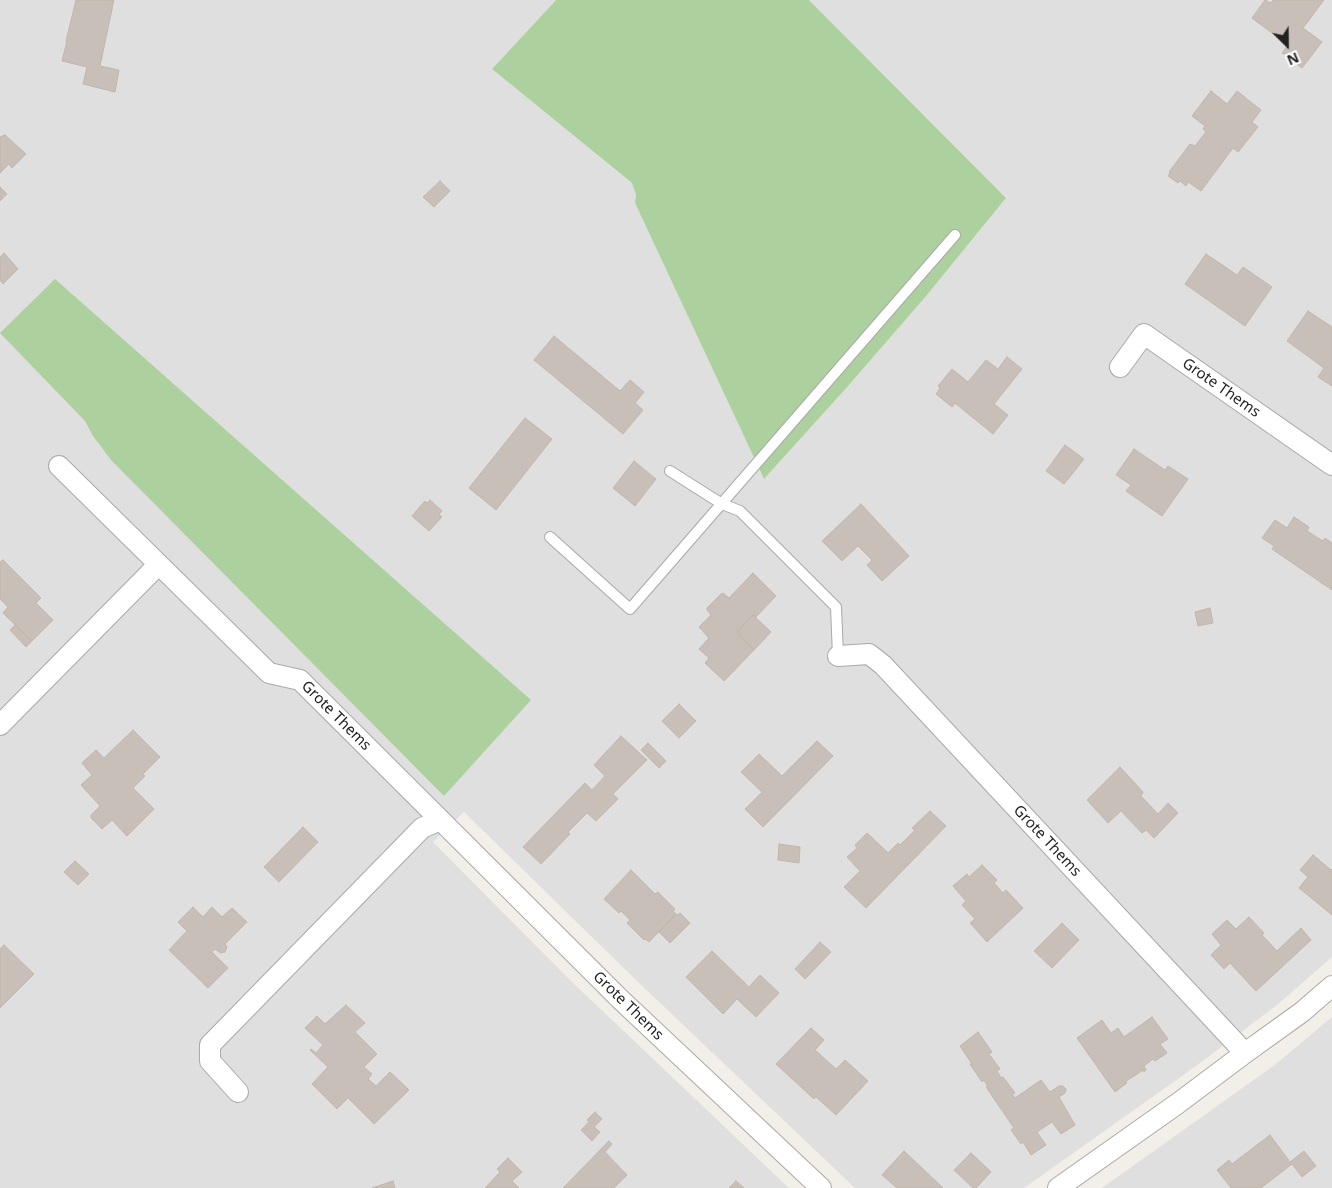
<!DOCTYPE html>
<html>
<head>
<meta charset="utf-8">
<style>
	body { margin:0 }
	#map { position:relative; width:1332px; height:1188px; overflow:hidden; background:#f2efe9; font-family:"Noto Sans",sans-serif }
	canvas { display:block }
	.north { position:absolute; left:1262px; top:20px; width:50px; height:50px; -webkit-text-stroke:4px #fff; paint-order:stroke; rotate:157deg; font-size:14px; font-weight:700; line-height:20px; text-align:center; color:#222 }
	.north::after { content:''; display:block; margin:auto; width:18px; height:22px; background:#222; clip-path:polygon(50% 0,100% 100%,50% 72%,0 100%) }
</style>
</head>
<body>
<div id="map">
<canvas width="1332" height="1188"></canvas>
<div class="north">N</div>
</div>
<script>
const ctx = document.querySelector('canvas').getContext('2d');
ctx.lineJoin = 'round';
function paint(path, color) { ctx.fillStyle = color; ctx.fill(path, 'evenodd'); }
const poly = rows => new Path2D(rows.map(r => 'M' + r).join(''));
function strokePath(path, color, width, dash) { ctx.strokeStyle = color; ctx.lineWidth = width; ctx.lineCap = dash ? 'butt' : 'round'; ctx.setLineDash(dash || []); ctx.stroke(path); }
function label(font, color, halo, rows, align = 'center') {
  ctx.font = font + ' "Noto Sans",sans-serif'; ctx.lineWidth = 4.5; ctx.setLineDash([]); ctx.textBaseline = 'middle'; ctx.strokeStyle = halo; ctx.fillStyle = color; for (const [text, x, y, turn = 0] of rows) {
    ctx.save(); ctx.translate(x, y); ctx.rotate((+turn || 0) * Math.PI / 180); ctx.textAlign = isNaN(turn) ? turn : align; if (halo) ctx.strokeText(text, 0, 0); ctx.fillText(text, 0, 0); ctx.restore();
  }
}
const residential = poly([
	[0,0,556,0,492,69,632,183,636,195,635,203,764,479,849,385,927,295,1006,198,809,0,1332,0,1332,957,1277,1005,1196,1066,1024,1188,855,1188,638,982,464,812,433,842,570,980,789,1188,0,1188],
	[1332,1017,1332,1188,1102,1188,1276,1064]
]);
const forest = poly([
	[556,0,809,0,1006,198,927,295,849,385,764,479,635,203,636,195,632,183,492,69],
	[55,279,531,700,444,796,111,460,93,436,85,421,0,333]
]);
const building = poly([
	[76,0,114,0,100,66,119,70,115,92,83,84,87,67,62,61,67,41,66,41,76,0],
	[1265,0,1271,3,1273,0,1324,0,1303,28,1322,42,1302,68,1282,53,1288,45,1252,18,1265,0],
	[1211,91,1227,104,1237,91,1261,110,1252,122,1258,127,1238,152,1233,148,1201,191,1188,182,1186,186,1180,181,1178,183,1168,176,1170,173,1169,172,1190,144,1195,146,1206,132,1203,129,1205,126,1192,116,1211,91],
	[5,135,26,154,12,168,9,164,0,173,0,137,5,135],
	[440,181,450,191,434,207,423,197,440,181],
	[0,187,7,194,0,201,0,187],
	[4,253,18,269,3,284,0,280,0,257,4,253],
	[1206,254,1237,275,1243,267,1272,287,1245,326,1185,284,1206,254],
	[1308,311,1332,327,1332,386,1318,377,1324,368,1287,341,1308,311],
	[554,336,620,391,630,380,644,392,635,403,643,410,623,434,534,360,554,336],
	[1007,357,1022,369,994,404,1008,415,993,434,955,403,952,407,936,394,940,388,938,386,952,369,968,382,986,360,998,369,1007,357],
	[525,418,552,439,496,510,469,488,525,418],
	[1065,445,1084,459,1064,484,1046,471,1065,445],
	[1134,449,1165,470,1168,466,1188,479,1162,516,1126,491,1131,485,1116,475,1134,449],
	[634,461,656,479,635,506,613,488,634,461],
	[430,500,442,511,439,514,442,517,429,531,412,516,425,501,427,503,430,500],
	[861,504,909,556,882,581,867,565,872,560,858,546,842,561,822,541,861,504],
	[1294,517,1309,527,1307,531,1323,541,1325,538,1332,543,1332,590,1272,549,1274,546,1262,538,1275,520,1287,528,1294,517],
	[3,560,41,598,36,603,53,620,32,641,3,613,8,607,0,599,0,562,3,560],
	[753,573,776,596,756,617,753,615,737,632,754,650,724,681,705,663,709,658,699,649,709,638,699,627,711,615,707,610,707,608,720,595,723,593,729,598,753,573],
	[1210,608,1213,623,1198,626,1195,612,1210,608],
	[753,615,771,632,754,650,737,632,753,615],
	[15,625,32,641,26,647,10,630,15,625],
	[679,704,696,721,679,738,662,721,679,704],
	[133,730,160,757,143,774,145,776,133,788,154,809,127,836,112,820,102,829,91,818,91,815,100,806,81,785,92,775,82,763,96,750,104,758,133,730],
	[621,736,647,760,613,794,618,799,596,821,587,813,568,832,570,834,541,864,523,847,585,783,592,790,605,776,594,765,621,736],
	[817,741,833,756,763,827,745,809,762,792,741,772,759,754,782,776,817,741],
	[648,743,666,761,659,768,641,750,648,743],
	[1120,767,1143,792,1141,796,1158,814,1168,803,1178,813,1154,838,1146,830,1142,833,1121,811,1108,823,1087,800,1120,767],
	[930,811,946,826,866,908,844,887,860,871,847,857,857,848,855,845,867,833,888,853,898,843,900,845,915,830,912,828,930,811],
	[303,827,318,842,279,882,264,867,303,827],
	[779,844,800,847,799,863,778,860,779,844],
	[1313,855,1331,870,1332,869,1332,915,1299,888,1308,877,1300,870,1313,855],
	[75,861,89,874,78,885,64,872,75,861],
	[982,865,997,880,994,883,1003,893,1006,890,1023,908,987,942,970,923,975,919,962,905,966,901,953,886,967,874,969,877,982,865],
	[631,870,655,894,658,892,675,909,673,911,676,914,649,942,645,939,644,940,627,923,630,920,621,911,619,913,604,899,631,870],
	[193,907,203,917,212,907,222,917,232,908,247,922,225,944,227,947,225,952,221,953,215,949,212,952,228,968,208,988,169,950,187,931,178,922,193,907],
	[680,913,690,923,670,943,659,932,676,914,678,915,680,913],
	[1249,917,1264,933,1262,935,1277,951,1301,928,1311,940,1256,991,1230,963,1224,969,1211,955,1221,945,1212,934,1227,920,1236,929,1249,917],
	[1062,923,1079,940,1052,968,1034,951,1062,923],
	[820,942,831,952,805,979,795,969,820,942],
	[4,945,34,974,0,1008,0,949,4,945],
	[712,951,749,987,760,975,779,993,756,1017,737,999,723,1014,686,977,712,951],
	[346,1005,365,1023,355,1032,377,1054,364,1067,372,1074,368,1079,376,1086,390,1072,409,1090,374,1124,348,1098,337,1109,312,1084,328,1067,310,1050,311,1049,316,1053,323,1045,305,1028,317,1016,325,1024,346,1005],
	[1152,1017,1168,1039,1160,1044,1167,1053,1155,1061,1153,1059,1144,1066,1146,1070,1144,1072,1143,1070,1125,1082,1127,1083,1115,1092,1077,1038,1102,1020,1111,1033,1118,1028,1124,1037,1152,1017],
	[811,1028,824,1040,815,1050,836,1069,845,1060,868,1081,836,1115,816,1097,814,1099,776,1064,811,1028],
	[978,1032,992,1052,989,1054,1000,1069,997,1071,1001,1078,1003,1077,1015,1093,1012,1094,1015,1098,1041,1080,1050,1092,1059,1086,1063,1086,1066,1089,1065,1093,1059,1097,1075,1125,1061,1134,1052,1122,1037,1132,1046,1145,1031,1155,1023,1142,1021,1144,1011,1130,1014,1128,986,1087,988,1087,984,1080,982,1082,970,1064,972,1064,960,1046,978,1032],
	[595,1112,602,1119,594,1127,600,1132,592,1141,581,1130,589,1122,587,1120,595,1112],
	[1270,1135,1290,1162,1304,1151,1316,1166,1302,1177,1292,1164,1261,1188,1231,1188,1217,1170,1229,1160,1232,1164,1270,1135],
	[609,1141,612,1144,605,1152,627,1175,614,1188,563,1188,609,1141],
	[904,1151,943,1188,897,1188,882,1175,904,1151],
	[971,1153,991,1172,976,1188,973,1188,954,1170,971,1153],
	[508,1158,522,1172,512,1181,519,1188,485,1188,500,1172,497,1169,508,1158],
	[393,1181,395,1188,372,1188,393,1181],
	[736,1181,744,1188,729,1188,736,1181]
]);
const lane = poly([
	[670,471,722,504,740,511,836,607,838,656],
	[550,537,630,609,955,235]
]);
const street = poly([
	[1120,367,1144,334,1332,465],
	[59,466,269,673,300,680,620,999,821,1188],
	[838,656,869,654,883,665,1245,1053],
	[0,725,158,565],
	[238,1092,210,1061,210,1045,422,828,440,820],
	[1058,1188,1177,1104,1245,1053,1302,1012,1332,986]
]);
const streetNames = [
	["Grote Thems",1221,388,35],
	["Grote Thems",336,716,45],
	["Grote Thems",1047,841,47],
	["Grote Thems",628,1006,44]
];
paint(residential, '#e0dfdf');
paint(forest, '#add19e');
paint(building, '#c7bfb8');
strokePath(building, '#c4b6ab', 1);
strokePath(lane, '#a9a9a9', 12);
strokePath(street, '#a9a9a9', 22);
strokePath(lane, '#fff', 10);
strokePath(street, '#fff', 20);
label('15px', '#222', '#fff', streetNames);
</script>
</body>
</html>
